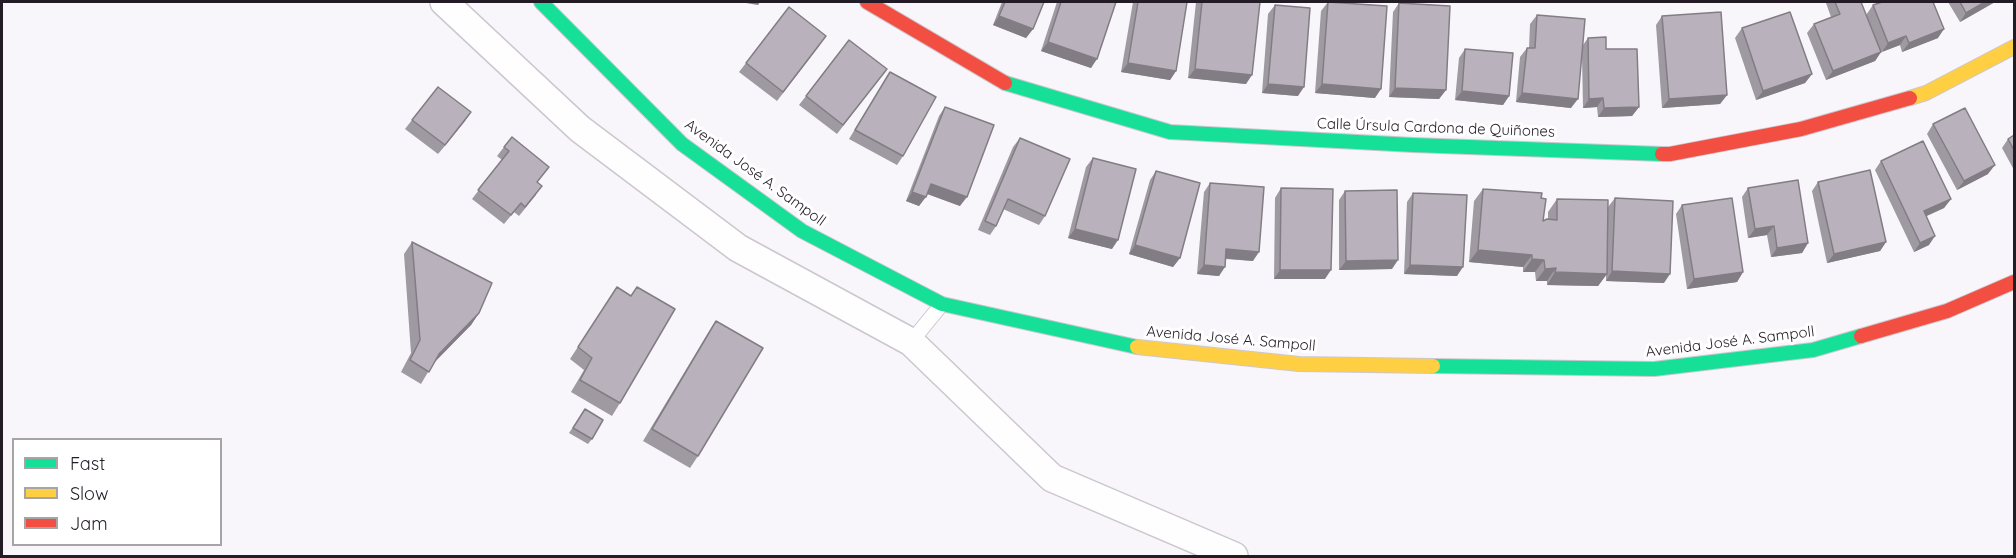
<!DOCTYPE html>
<html>
<head>
<meta charset="utf-8">
<style>
	body { margin:0 }
	#map { position:relative; width:2016px; height:558px; overflow:hidden; background:#f8f6fa; font-family:Quicksand,sans-serif }
	canvas { display:block }
	.frame { position:absolute; inset:0; border:3px solid #231b26; pointer-events:none }
	.legend { position:absolute; left:12px; top:438px; width:210px; height:108px; box-sizing:border-box; background:#fff; border:2px solid #a7a4a8; margin:0; padding:8px 10px; list-style:none; font-size:18px; color:#231b26 }
	.legend li { display:flex; align-items:center; gap:12px; height:30px }
	.legend b { width:30px; border:2px solid #a7a4a8 }
</style>
</head>
<body>
<div id="map">
<canvas width="2016" height="558"></canvas>
<div class="frame"></div>
<ul class="legend">
<li><b style="height:8px;background:#16e098"></b>Fast</li>
<li><b style="height:8px;background:#ffcf43"></b>Slow</li>
<li><b style="height:8px;background:#f24e42"></b>Jam</li>
</ul>
</div>
<script>
const ctx = document.querySelector('canvas').getContext('2d');
ctx.lineJoin = 'round';
const poly = rows => new Path2D(rows.map(r => 'M' + r).join(''));
function strokePath(path, color, width, dash) { ctx.strokeStyle = color; ctx.lineWidth = width; ctx.lineCap = dash ? 'butt' : 'round'; ctx.setLineDash(dash || []); ctx.stroke(path); }
function paint(path, color) { ctx.fillStyle = color; ctx.fill(path, 'evenodd'); }
function label(font, color, halo, rows, align = 'center') {
  ctx.font = font + ' Quicksand,sans-serif'; ctx.lineWidth = 6; ctx.setLineDash([]); ctx.textBaseline = 'middle'; ctx.strokeStyle = halo; ctx.fillStyle = color; for (const [text, x, y, turn = 0] of rows) {
    ctx.save(); ctx.translate(x, y); ctx.rotate((+turn || 0) * Math.PI / 180); ctx.textAlign = isNaN(turn) ? turn : align; if (halo) ctx.strokeText(text, 0, 0); ctx.fillText(text, 0, 0); ctx.restore();
  }
}
const lane = poly([
	[911,342,942,304]
]);
const street = poly([
	[444,2,580,129,738,248,911,342,1052,478,1234,556]
]);
const fast = poly([
	[541,2,682,144,802,231,942,304,1137,347],
	[1005,83,1170,132,1413,145,1662,154],
	[1433,366,1654,369,1813,350,1861,336]
]);
const slow = poly([
	[1910,98,1926,93,2014,47],
	[1137,347,1299,364,1433,366]
]);
const jam = poly([
	[867,2,1005,83],
	[1662,154,1670,154,1801,129,1910,98],
	[1861,336,1947,311,2014,282]
]);
const wall = poly([
	[1002,2,1044,2,1033,29,1026,38,993,25],
	[1057,2,1116,2,1091,68,1041,51],
	[1133,2,1187,2,1176,71,1170,80,1121,72],
	[1196,2,1260,2,1246,84,1188,78],
	[1328,2,1375,98,1315,93,1321,11],
	[1827,2,1861,2,1866,15,1873,5,1938,38,1902,52,1900,45,1881,52,1875,61,1826,80,1807,33,1814,24,1831,17,1826,3],
	[1948,2,1995,2,1960,22],
	[1399,3,1446,90,1439,99,1389,97,1393,12],
	[1275,5,1298,96,1262,93,1268,14],
	[1537,15,1583,45,1588,38,1606,49,1639,107,1632,116,1598,117,1597,107,1583,108,1582,56,1571,108,1516,102,1520,57,1527,48,1529,48,1530,24],
	[1662,16,1727,95,1720,104,1662,108,1656,25],
	[1742,28,1812,74,1805,83,1756,100,1735,38],
	[820,45,777,101,739,72,746,63],
	[1465,49,1509,96,1503,105,1455,100,1459,58],
	[890,72,903,156,897,165,849,139],
	[880,78,837,134,799,105,806,96],
	[945,107,960,206,927,194,919,206,906,201,939,116],
	[412,120,465,121,438,154,405,129],
	[1933,124,1988,174,1957,190,1927,134],
	[2014,135,2014,170,2002,148,2008,139],
	[1020,138,1045,216,1039,225,1003,209,996,226,990,235,978,230,1013,147],
	[504,147,549,167,537,182,536,195,519,216,514,212,504,224,472,199,502,160,497,156],
	[1093,158,1112,249,1068,238,1086,167],
	[1881,161,1951,199,1944,208,1926,216,1929,245,1914,252,1875,170],
	[1156,171,1180,258,1173,267,1129,254,1150,180],
	[1818,182,1886,242,1880,251,1827,263,1812,191],
	[1210,183,1253,261,1226,259,1219,276,1197,274,1204,192],
	[1281,188,1325,279,1274,279,1275,198],
	[1748,188,1808,243,1802,253,1771,257,1767,235,1748,238,1742,197],
	[1483,189,1541,198,1543,221,1548,219,1548,212,1557,199,1608,207,1615,198,1664,283,1606,281,1606,275,1598,286,1547,285,1547,281,1536,281,1535,272,1523,272,1523,267,1469,262,1474,201],
	[1345,191,1392,269,1339,270,1339,200],
	[1413,193,1457,276,1404,274,1407,202],
	[1682,205,1743,272,1737,282,1687,289,1676,214],
	[412,242,479,313,471,325,434,362,421,384,401,372,411,353,404,254],
	[617,287,620,403,612,416,571,392,584,370,570,359],
	[716,321,698,456,690,468,643,441,708,333],
	[585,409,592,439,588,444,569,433]
]);
const shadedWall = poly([
	[740,2,760,2,758,5],
	[1985,2,1995,2,1960,22,1966,13],
	[999,16,1033,29,1026,38,993,25],
	[1944,29,1938,38,1902,52,1909,43],
	[1906,36,1900,45,1882,52,1888,43],
	[1048,42,1097,59,1091,68,1041,51],
	[1881,52,1875,61,1826,80,1833,71],
	[1128,63,1176,71,1170,80,1121,72],
	[1195,69,1252,75,1246,84,1188,78],
	[1812,74,1805,83,1756,100,1763,91],
	[1268,84,1304,87,1298,96,1262,93],
	[1322,84,1381,89,1375,98,1315,93],
	[1395,88,1446,90,1439,99,1389,97],
	[1462,91,1509,96,1503,105,1455,100],
	[1522,93,1578,99,1571,108,1516,102],
	[1727,95,1720,104,1662,108,1669,99],
	[1603,98,1597,107,1583,108,1589,99],
	[1639,107,1632,116,1598,117,1604,108],
	[471,112,465,121,438,154,445,145],
	[1995,165,1988,174,1957,190,1964,181],
	[931,184,967,197,960,206,925,193],
	[912,192,926,197,919,206,906,201],
	[1951,199,1944,208,1918,220,1924,211],
	[1774,226,1767,235,1748,238,1755,229],
	[1075,229,1118,240,1112,249,1068,238],
	[1935,236,1929,245,1914,252,1920,243],
	[1886,242,1880,251,1827,263,1834,254],
	[1808,243,1802,253,1771,257,1777,248],
	[1135,245,1180,258,1173,267,1129,254],
	[1226,249,1259,252,1253,261,1220,258],
	[1478,250,1532,255,1523,267,1469,262],
	[1532,259,1544,260,1535,272,1523,272],
	[1398,260,1392,269,1339,270,1346,261],
	[1204,265,1225,267,1219,276,1197,274],
	[1410,265,1463,267,1457,276,1404,274],
	[1556,268,1547,281,1536,281,1545,269],
	[1280,270,1331,270,1325,279,1274,279],
	[1612,271,1670,274,1664,283,1606,281],
	[1555,272,1607,274,1598,286,1547,285],
	[1743,272,1737,282,1687,289,1694,279],
	[479,313,471,325,430,367,439,354]
]);
const building = poly([
	[1005,2,1044,2,1033,29,999,16,1005,2],
	[1061,2,1116,2,1097,59,1048,42,1061,2],
	[1138,2,1187,2,1176,71,1128,63,1138,2],
	[1202,2,1260,2,1252,75,1195,69,1202,2],
	[1328,2,1387,6,1381,89,1322,84,1328,2],
	[1835,2,1861,2,1881,52,1833,71,1814,24,1840,14,1835,2],
	[1882,2,1933,2,1944,29,1909,43,1906,36,1888,43,1873,5,1882,2],
	[1960,2,1985,2,1966,13,1960,2],
	[1399,3,1450,6,1446,90,1395,88,1399,3],
	[1275,5,1310,8,1304,87,1268,84,1275,5],
	[789,7,826,36,783,92,746,63,789,7],
	[1721,12,1727,95,1669,99,1662,16,1721,12],
	[1790,12,1812,74,1763,91,1742,28,1790,12],
	[1537,15,1585,19,1578,99,1522,93,1527,48,1535,48,1537,15],
	[1606,37,1606,49,1637,49,1639,107,1604,108,1603,98,1589,99,1588,38,1606,37],
	[849,40,887,69,843,125,806,96,849,40],
	[1465,49,1513,53,1509,96,1462,91,1465,49],
	[890,72,936,97,903,156,855,130,890,72],
	[438,87,471,112,445,145,412,120,438,87],
	[945,107,994,125,967,197,931,184,926,197,912,192,945,107],
	[1965,108,1995,165,1964,181,1933,124,1965,108],
	[2014,135,2014,150,2008,139,2014,135],
	[512,137,549,167,537,182,542,186,525,207,521,203,511,215,478,190,509,151,504,147,512,137],
	[1020,138,1070,159,1045,216,1008,199,996,226,985,221,1020,138],
	[1923,141,1951,199,1924,211,1935,236,1920,243,1881,161,1923,141],
	[1093,158,1136,169,1118,240,1075,229,1093,158],
	[1870,170,1886,242,1834,254,1818,182,1870,170],
	[1156,171,1200,183,1180,258,1135,245,1156,171],
	[1798,180,1808,243,1777,248,1774,226,1755,229,1748,188,1798,180],
	[1210,183,1264,187,1259,252,1226,249,1225,267,1204,265,1210,183],
	[1281,188,1333,189,1331,270,1280,270,1281,188],
	[1483,189,1542,193,1541,198,1546,199,1543,221,1547,219,1557,220,1557,199,1608,200,1607,274,1555,272,1556,268,1545,269,1544,260,1532,259,1532,255,1478,250,1483,189],
	[1397,190,1398,260,1346,261,1345,191,1397,190],
	[1413,193,1467,195,1463,267,1410,265,1413,193],
	[1615,198,1673,201,1670,274,1612,271,1615,198],
	[1732,198,1743,272,1694,279,1682,205,1732,198],
	[412,242,492,283,479,313,439,354,429,372,410,360,420,340,412,242],
	[617,287,631,296,637,287,675,309,620,403,580,380,592,358,578,347,617,287],
	[716,321,763,348,698,456,652,429,716,321],
	[585,409,603,420,592,439,573,428,585,409]
]);
const streetNames = [
	["Calle Úrsula Cardona de Quiñones",1436,128,2],
	["Avenida José A. Sampoll",755,173,36],
	["Avenida José A. Sampoll",1231,339,5],
	["Avenida José A. Sampoll",1730,342,-7]
];
strokePath(lane, '#ccc7cf', 16);
strokePath(street, '#ccc7cf', 30);
strokePath(fast, '#ccc7cf', 16);
strokePath(slow, '#ccc7cf', 16);
strokePath(jam, '#ccc7cf', 16);
strokePath(lane, '#fefefe', 14);
strokePath(street, '#fefefe', 27);
strokePath(fast, '#16e098', 14);
strokePath(slow, '#ffcf43', 14);
strokePath(jam, '#f24e42', 14);
paint(wall, '#9f99a2');
paint(shadedWall, '#827d84');
paint(building, '#b9b2bc');
strokePath(building, '#827d84', 1.5);
label('15px', '#231b26', '#fff', streetNames);
</script>
</body>
</html>
